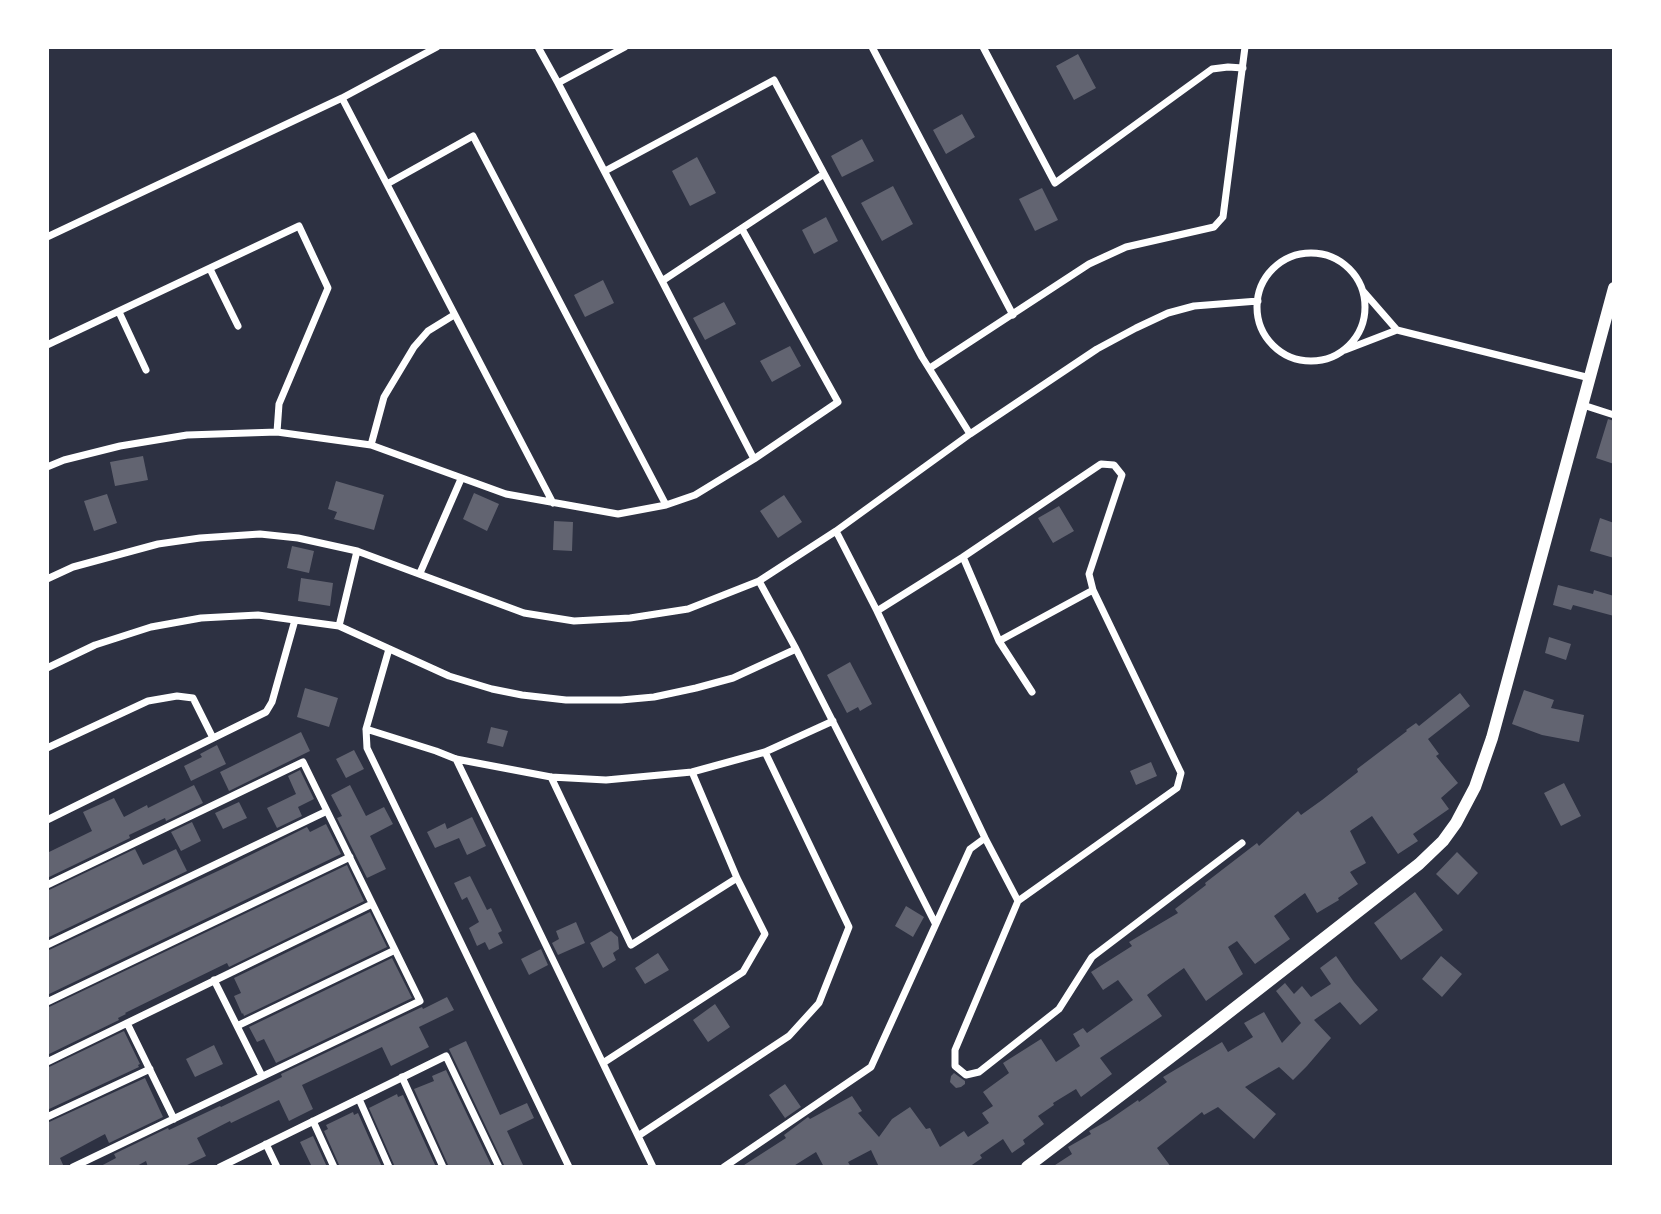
<!DOCTYPE html>
<html>
<head>
<meta charset="utf-8">
<style>
	body { margin:0 }
	#map { position:relative; width:1661px; height:1214px; overflow:hidden; background:#2d3142; font-family:Raleway,sans-serif }
	canvas { display:block }
	.frame { position:absolute; inset:0; border:49px solid #fff; pointer-events:none }
</style>
</head>
<body>
<div id="map">
<canvas width="1661" height="1214"></canvas>
<div class="frame"></div>
</div>
<script>
const ctx = document.querySelector('canvas').getContext('2d');
ctx.lineJoin = 'round';
function paint(path, color) { ctx.fillStyle = color; ctx.fill(path, 'evenodd'); }
const poly = rows => new Path2D(rows.map(r => 'M' + r).join(''));
function strokePath(path, color, width, dash) { ctx.strokeStyle = color; ctx.lineWidth = width; ctx.lineCap = dash ? 'butt' : 'round'; ctx.setLineDash(dash || []); ctx.stroke(path); }
const building = poly([
	[1078,54,1096,88,1074,100,1056,66],
	[962,114,975,137,946,154,933,130],
	[862,139,874,161,842,177,831,156],
	[697,157,716,193,690,206,672,171],
	[893,186,913,224,882,241,861,203],
	[1042,188,1058,220,1035,231,1019,199],
	[826,217,838,241,814,254,802,230],
	[603,280,614,303,585,317,574,295],
	[724,302,736,324,705,340,693,318],
	[790,346,801,366,772,382,760,361],
	[1608,419,1614,421,1614,464,1596,458],
	[143,456,148,480,115,486,110,462],
	[336,481,384,495,374,530,334,519,337,512,328,509],
	[474,493,499,504,487,531,463,519],
	[107,494,117,523,94,531,84,501],
	[784,495,802,522,778,538,760,511],
	[1059,506,1074,531,1053,543,1038,518],
	[1600,518,1614,523,1614,558,1590,551],
	[554,521,573,522,572,551,553,550],
	[292,546,314,551,309,573,287,568],
	[301,578,333,583,330,606,298,601],
	[1558,585,1593,594,1594,590,1614,596,1614,616,1573,605,1571,610,1553,605],
	[1549,637,1571,644,1566,660,1545,653],
	[850,662,872,704,860,711,858,707,847,713,827,675],
	[305,688,338,698,329,727,297,717],
	[1524,690,1554,700,1551,708,1584,715,1579,742,1542,735,1512,724],
	[1460,693,1470,706,1428,739,1439,754,1436,756,1458,783,1441,798,1449,809,1413,834,1418,841,1398,854,1372,816,1350,831,1366,863,1350,872,1358,884,1338,898,1339,900,1317,913,1305,893,1274,916,1290,939,1255,964,1237,941,1228,947,1243,974,1206,1001,1184,968,1163,983,1147,995,1162,1016,1100,1058,1112,1074,1081,1097,1076,1089,1053,1103,1054,1105,1038,1116,1044,1124,1023,1140,1025,1144,1012,1153,1003,1139,980,1155,982,1158,969,1167,879,1167,871,1150,848,1162,851,1167,824,1167,816,1152,792,1167,741,1167,786,1138,784,1135,808,1117,810,1119,852,1096,862,1111,858,1113,879,1137,892,1119,910,1107,926,1129,930,1128,940,1147,964,1131,968,1137,989,1123,982,1113,993,1106,983,1092,1009,1073,1003,1063,1041,1039,1056,1062,1080,1046,1073,1034,1083,1028,1087,1033,1133,1000,1118,980,1103,990,1091,972,1132,946,1129,942,1178,913,1175,909,1206,885,1205,883,1257,843,1259,846,1298,811,1301,815,1322,800,1358,772,1357,769,1407,731,1406,730,1416,723,1419,726],
	[491,727,508,731,503,747,487,743],
	[301,732,310,751,229,791,220,772],
	[217,745,226,764,191,781,184,766,202,757,200,754],
	[354,750,364,769,346,778,336,759],
	[1151,762,1157,776,1136,785,1130,771],
	[300,770,314,799,298,807,302,816,277,828,267,808,296,794,288,776],
	[1564,783,1581,816,1561,826,1544,793],
	[194,785,203,803,166,821,165,818,129,835,130,838,47,878,47,853,92,831,83,812,114,798,124,817,147,805,148,808],
	[350,785,366,816,384,807,393,824,370,836,386,869,367,878,337,818,342,816,331,795],
	[239,802,247,818,223,829,215,813],
	[472,817,486,846,467,855,459,838,435,848,427,832,445,823,447,829],
	[192,822,201,841,181,851,171,832],
	[326,824,341,854,47,995,47,951,220,870,307,827,310,832],
	[135,849,143,865,176,849,187,871,47,938,47,891],
	[1457,852,1478,873,1458,895,1436,874],
	[347,865,364,901,229,967,227,963,188,982,125,1013,126,1014,118,1018,119,1020,47,1055,47,1008],
	[470,876,487,910,491,908,502,931,498,933,503,943,489,950,485,942,477,946,469,928,479,922,467,897,462,900,454,883],
	[1415,892,1443,930,1401,960,1374,923],
	[906,906,924,917,913,937,895,926],
	[370,912,387,947,244,1016,243,1013,242,1014,234,996,241,993,234,978],
	[576,922,585,943,558,955,552,943,559,939,556,931],
	[611,931,618,937,619,949,613,953,616,960,603,968,590,943],
	[541,949,548,965,529,975,521,959],
	[658,953,669,970,645,984,635,968],
	[1336,956,1354,982,1378,1010,1360,1025,1340,1002,1314,1020,1331,1038,1307,1066,1293,1080,1279,1067,1245,1087,1276,1114,1254,1139,1218,1107,1204,1115,1202,1112,1157,1148,1171,1167,1052,1167,1072,1154,1068,1147,1091,1134,1089,1131,1109,1120,1138,1100,1139,1102,1167,1082,1163,1077,1222,1042,1228,1052,1253,1037,1244,1023,1264,1012,1282,1043,1301,1023,1276,991,1285,983,1294,994,1302,986,1311,997,1331,984,1320,968],
	[1441,956,1462,974,1442,997,1422,979],
	[392,958,412,998,276,1063,264,1039,257,1042,249,1027],
	[447,997,454,1010,419,1027,429,1047,391,1066,382,1047,302,1085,313,1109,289,1121,279,1100,231,1123,230,1121,197,1138,206,1156,183,1167,148,1167,146,1161,135,1167,99,1167,116,1158,114,1154,168,1128,169,1130,220,1106,221,1107,282,1077,281,1074,422,1007,423,1009],
	[715,1004,730,1027,708,1042,693,1020],
	[124,1031,140,1064,138,1065,139,1067,47,1110,47,1068],
	[466,1041,500,1115,527,1103,534,1118,507,1131,524,1167,505,1167,449,1049],
	[214,1045,223,1064,195,1077,186,1059],
	[446,1070,492,1167,449,1167,414,1089,434,1081,432,1076],
	[954,1073,965,1081,965,1084,961,1087,956,1088,950,1082,951,1076],
	[145,1078,163,1117,109,1143,105,1134,60,1158,64,1167,47,1167,47,1123],
	[785,1084,801,1107,785,1118,769,1095],
	[397,1094,398,1097,403,1095,436,1167,395,1167,369,1108],
	[353,1112,354,1115,358,1113,382,1167,340,1167,324,1131,328,1129,326,1125],
	[313,1136,327,1167,312,1167,300,1142]
]);
const minor = poly([
	[538,47,558,83,662,281,754,459],
	[872,47,1013,315],
	[983,47,1055,183,1212,69,1228,67,1243,68],
	[558,83,625,47],
	[342,98,553,503],
	[605,171,774,80,922,357,970,434],
	[387,184,473,136,666,505],
	[47,237,342,98,437,47],
	'1257 307a54 54 0 1 1 108 0a54 54 0 1 1-108 0Z',
	[210,269,238,326],
	[662,281,824,174],
	[1363,291,1397,330],
	[119,312,146,370],
	[47,345,299,226,328,288,279,404,277,432],
	[1345,350,1397,330,1590,378],
	[930,368,1089,264,1126,247,1214,227,1223,217,1245,47],
	[1583,405,1614,415],
	[371,445,384,397,414,347,428,331,454,315],
	[47,467,64,460,120,446,187,435,277,432,371,445,506,494,618,514,666,505,695,495,754,459,838,402,742,229],
	[836,531,877,611,985,838,1018,901],
	[963,557,999,641,1032,692],
	[420,573,461,479],
	[47,579,73,567,158,544,200,538,260,534,298,538,357,551,524,613,574,621,630,618,688,609,759,581,836,531,970,434,1097,349,1136,328,1168,313,1194,306,1258,301],
	[759,581,796,649,935,923],
	[877,611,963,557,1101,464,1114,465,1122,475,1089,574,1093,590,1181,773,1177,788,1018,901,955,1050,955,1066,966,1075,979,1072,1059,1009,1092,957,1242,843],
	[339,626,357,551],
	[999,641,1093,590],
	[389,649,366,729,367,748,569,1167],
	[47,668,95,645,151,627,201,618,258,615,339,626,449,676,492,689,522,695,566,700,621,700,654,697,696,688,733,678,796,649],
	[366,729,436,751,456,759,551,777,606,780,692,772,765,752,833,721],
	[47,748,148,701,177,696,193,698,213,738],
	[456,759,653,1167],
	[551,777,631,945,737,878],
	[47,820,266,712,272,702,295,620],
	[47,885,303,762,420,1001,73,1167],
	[47,945,327,811],
	[214,980,262,1076],
	[47,1002,350,857],
	[127,1023,174,1119],
	[237,1026,395,950],
	[47,1062,372,904],
	[603,1063,743,972,765,934,737,878,692,772],
	[402,1077,443,1167],
	[359,1099,389,1167],
	[47,1117,150,1069],
	[313,1121,334,1167],
	[638,1136,789,1036,819,1003,849,927,765,752],
	[266,1144,277,1167],
	[220,1167,446,1056,499,1167],
	[724,1167,871,1067,970,849,985,838]
]);
const primary = poly([
	[1027,1167,1209,1028,1419,864,1443,841,1456,823,1475,787,1492,738,1614,288]
]);
paint(building, '#626471');
strokePath(minor, '#fff', 7);
strokePath(primary, '#fff', 12);
</script>
</body>
</html>
